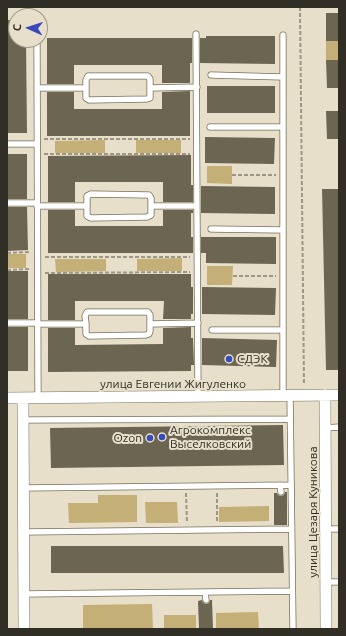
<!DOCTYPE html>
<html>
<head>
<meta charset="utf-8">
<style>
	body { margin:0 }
	#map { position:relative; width:346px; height:636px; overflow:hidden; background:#e7dfc9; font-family:Ubuntu,sans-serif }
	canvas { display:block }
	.frame { position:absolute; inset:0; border:8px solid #312e26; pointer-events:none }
	.north { position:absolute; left:8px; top:8px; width:40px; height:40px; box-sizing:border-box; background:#e7dfc9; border:1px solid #9e9888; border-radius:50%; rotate:273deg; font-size:11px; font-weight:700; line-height:16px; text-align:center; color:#312e26 }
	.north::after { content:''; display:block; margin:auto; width:14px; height:18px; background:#374bbd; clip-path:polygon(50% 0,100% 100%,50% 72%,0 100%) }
</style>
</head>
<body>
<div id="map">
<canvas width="346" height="636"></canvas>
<div class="frame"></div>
<div class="north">С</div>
</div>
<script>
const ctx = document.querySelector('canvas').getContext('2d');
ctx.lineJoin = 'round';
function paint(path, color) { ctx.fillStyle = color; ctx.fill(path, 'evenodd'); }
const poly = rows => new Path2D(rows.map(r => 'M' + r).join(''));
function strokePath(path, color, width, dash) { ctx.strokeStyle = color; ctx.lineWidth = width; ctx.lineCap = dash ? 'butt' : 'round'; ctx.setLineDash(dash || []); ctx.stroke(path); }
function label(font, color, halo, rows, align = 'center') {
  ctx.font = font + ' Ubuntu,sans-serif'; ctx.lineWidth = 4; ctx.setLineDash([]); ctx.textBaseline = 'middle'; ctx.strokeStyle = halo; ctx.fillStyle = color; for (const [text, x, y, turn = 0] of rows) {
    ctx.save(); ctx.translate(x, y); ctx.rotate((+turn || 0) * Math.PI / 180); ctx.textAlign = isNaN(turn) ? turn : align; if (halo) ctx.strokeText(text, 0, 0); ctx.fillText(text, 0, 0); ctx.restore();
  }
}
const green = poly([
	[326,41,339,41,339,60,326,60],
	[105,140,105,153,55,153,55,141],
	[136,140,181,140,181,153,136,153],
	[207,166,232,166,232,184,207,183],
	[7,254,26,254,26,268,7,268],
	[182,258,182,271,137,271,137,259],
	[55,259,106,259,106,271,56,272],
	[207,266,233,266,232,285,207,285],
	[98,495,137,495,137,522,69,523,68,503,98,503],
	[145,502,177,502,178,523,146,523],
	[269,506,269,521,219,522,219,507],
	[152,604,153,629,83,629,83,605],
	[258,612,259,629,216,629,216,613],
	[164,615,196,615,196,629,164,629]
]);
const building = poly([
	[326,13,339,13,339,41,326,41],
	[7,20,16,20,16,40,26,40,27,133,7,133],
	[206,36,275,36,275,64,200,63,200,38,206,38],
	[47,38,192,38,192,63,190,63,190,83,162,83,162,65,74,65,74,84,47,84],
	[326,60,339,60,339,88,327,88],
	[207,86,275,86,275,113,207,113],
	[190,91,190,136,47,136,47,92,74,92,74,109,162,109,162,92],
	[326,111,339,111,339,139,327,139],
	[205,137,275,138,274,164,205,163],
	[7,154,27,154,27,199,7,199],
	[191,155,191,185,193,185,193,202,163,202,163,182,75,182,75,202,48,202,48,156],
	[201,186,275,187,275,214,201,213],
	[322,189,339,189,339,370,326,370],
	[7,207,27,207,28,250,7,251],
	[48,210,75,210,75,226,163,226,163,210,193,210,193,213,191,213,191,237,193,237,193,253,48,253],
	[201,237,276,237,276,264,206,263,206,253,201,253],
	[7,271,28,271,28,319,7,319],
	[48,274,191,274,191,287,193,287,193,314,191,314,191,319,163,319,164,301,75,301,75,320,48,320],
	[202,287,276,288,275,315,202,314],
	[7,327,28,327,28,371,7,371],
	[191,327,191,338,193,338,194,365,191,365,191,371,48,372,48,328,75,328,75,345,163,344,163,328],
	[202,338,277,340,276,367,202,365],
	[283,425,284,465,51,468,50,428],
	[285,492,287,492,287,525,274,525,274,493,277,493,278,495,281,496,284,495],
	[51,546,283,546,284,573,51,573],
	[202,600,203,603,206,604,209,603,210,600,212,600,213,629,199,629,198,601]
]);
const path = poly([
	[300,7,304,384],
	[44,139,190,139],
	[44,154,190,154],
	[232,175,276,175],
	[7,253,30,252],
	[45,257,190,257],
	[7,270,30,269],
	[45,273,190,272],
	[233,276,276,276],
	[186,493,187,523],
	[217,493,217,522]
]);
const service = poly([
	[196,34,198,396],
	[283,35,283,396],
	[37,40,38,398],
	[211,75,283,77],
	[37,88,86,88,86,98,89,100,147,99,150,98,150,79,148,76,88,76,86,80,86,88],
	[150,88,197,87],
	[210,127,283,127],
	[7,144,37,144],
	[7,203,37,203],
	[37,206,87,206,87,216,91,218,147,217,151,215,151,206,197,206],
	[87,206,87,196,91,194,149,195,151,198,151,206],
	[211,229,283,230],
	[7,323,38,323],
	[38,324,86,324,86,334,89,336,146,335,149,334,150,331,150,315,148,312,87,312,85,316,86,324],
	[150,324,198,323],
	[212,330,283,330],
	[290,395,293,629],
	[23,420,290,419],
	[325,428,339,427],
	[280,485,281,492],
	[23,488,291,485],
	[326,529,339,529],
	[24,532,291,529],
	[326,582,339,582],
	[205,592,206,600],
	[24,594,292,591]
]);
const minor = poly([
	[325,395,326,629],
	[7,398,339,395],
	[23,398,24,629]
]);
const markers = [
	[229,359,4,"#374bbd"],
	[162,437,4,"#374bbd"],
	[150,438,4,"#374bbd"]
];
const poiNames = [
	["СДЭК",237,359],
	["Агрокомплекс",170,430],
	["Выселковский",170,444],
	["Ozon",142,438,"right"]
];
const streetNames = [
	["улица Евгении Жигуленко",173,384],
	["улица Цезаря Куникова",313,512,-90]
];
paint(green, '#c4af77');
paint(building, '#6c6552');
strokePath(service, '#766f5b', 7);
strokePath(minor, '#766f5b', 12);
strokePath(path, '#9c9686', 2, [4, 2]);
strokePath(service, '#fff', 5.5);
strokePath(minor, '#fff', 11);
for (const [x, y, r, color] of markers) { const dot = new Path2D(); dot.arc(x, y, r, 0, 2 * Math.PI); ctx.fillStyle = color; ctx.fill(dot); strokePath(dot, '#e7dfc9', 1.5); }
label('12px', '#312e26', '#e7dfc9', poiNames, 'left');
label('12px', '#312e26', '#e7dfc9', streetNames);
</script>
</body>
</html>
